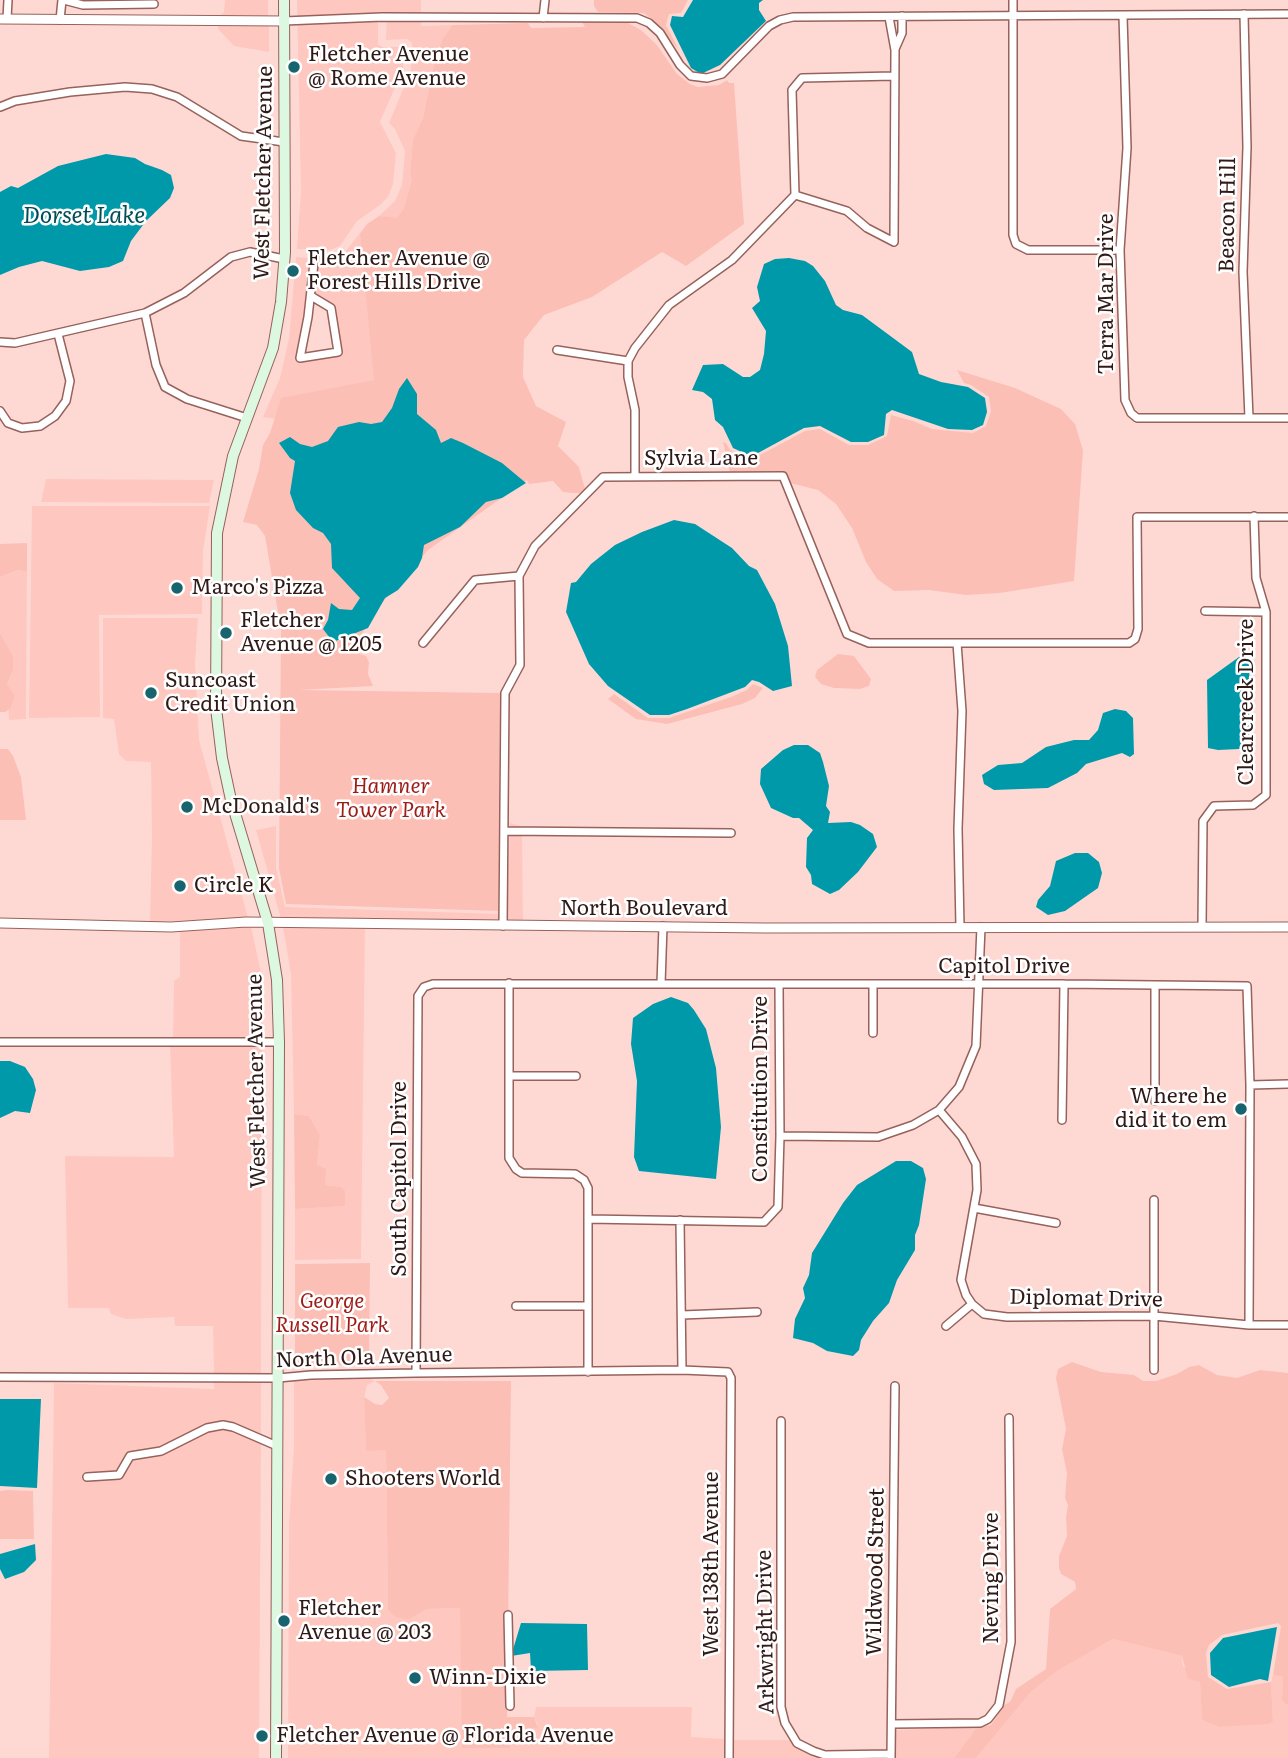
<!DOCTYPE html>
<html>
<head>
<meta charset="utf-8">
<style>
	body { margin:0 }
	canvas { display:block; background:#fed9d4 }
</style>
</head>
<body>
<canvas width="1288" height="1758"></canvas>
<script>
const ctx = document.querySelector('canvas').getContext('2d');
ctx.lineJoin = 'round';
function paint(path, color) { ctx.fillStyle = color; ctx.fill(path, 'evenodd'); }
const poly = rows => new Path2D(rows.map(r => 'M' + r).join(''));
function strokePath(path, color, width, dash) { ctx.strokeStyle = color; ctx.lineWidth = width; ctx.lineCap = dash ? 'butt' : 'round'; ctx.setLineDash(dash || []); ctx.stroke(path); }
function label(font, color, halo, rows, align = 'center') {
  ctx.font = font + ' Literata,serif'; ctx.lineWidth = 5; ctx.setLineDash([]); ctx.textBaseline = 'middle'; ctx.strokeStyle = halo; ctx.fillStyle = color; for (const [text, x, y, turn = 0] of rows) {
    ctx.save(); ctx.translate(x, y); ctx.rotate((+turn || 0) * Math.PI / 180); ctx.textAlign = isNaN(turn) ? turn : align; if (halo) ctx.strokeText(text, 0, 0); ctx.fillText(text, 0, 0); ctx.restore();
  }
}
const built = poly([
	[225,0,268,0,268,17,218,17,224,12],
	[297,0,421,0,421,26,453,25,443,38,435,59,423,118,413,139,410,174,411,178,423,183,461,235,379,216,395,201,402,185,405,151,395,129,389,123,411,70,412,43,407,39,386,40,387,13,378,13,378,44,382,47,403,47,403,69,380,122,396,153,393,184,388,197,380,205,357,221,340,246,330,250,297,249,301,192],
	[218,24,269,25,269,52,234,46,218,29],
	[367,224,360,234,371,323,382,371,370,386,283,420,263,417,280,378,289,339,296,257,310,258,303,317,296,357,301,362,338,356,342,352,335,307,315,294,319,258,332,257,345,252],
	[46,479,214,480,209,503,41,502],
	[32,506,210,506,203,551,202,614,99,615,100,717,29,718],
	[20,570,27,572,26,719,9,720,7,684,13,670,13,656,0,633,0,577],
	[103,618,198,618,195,663,199,740,248,918,150,922,152,838,151,762,126,761,119,754,114,719,103,718],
	[510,823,521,826,522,828,523,922,507,922],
	[276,826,276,868,285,907,499,914,499,922,281,919,256,830],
	[251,926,261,973,262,1038,173,1038,174,981,180,977,180,930],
	[283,927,365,928,361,1259,295,1260,295,1209,344,1206,345,1192,342,1187,324,1185,317,1165,320,1135,309,1116,294,1114,291,974],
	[170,1046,262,1046,261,1374,214,1374,213,1326,175,1326,174,1317,126,1319,111,1314,109,1308,68,1308,65,1156,174,1157],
	[369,1378,375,1381,367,1385,364,1398,366,1450,386,1450,388,1610,408,1620,427,1609,460,1608,509,1730,538,1725,534,1717,536,1707,692,1707,691,1737,724,1739,724,1758,288,1758,289,1525,294,1446,294,1381],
	[214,1381,261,1382,261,1434,234,1423,223,1421,208,1424,160,1447,130,1452,116,1471,83,1473,83,1480,119,1479,133,1459,164,1454,210,1431,223,1428,232,1430,261,1443,259,1758,49,1758,54,1383,214,1389],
	[1113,1639,1182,1656,1183,1666,1200,1681,1202,1720,1219,1727,1273,1722,1271,1682,1273,1675,1283,1677,1282,1699,1285,1704,1288,1704,1288,1758,976,1758,1032,1691,1057,1671],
	[977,1727,954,1758,895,1758,896,1730],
	[733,1740,790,1740,795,1746,808,1754,823,1758,733,1758]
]);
const green = poly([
	[594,0,688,0,681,13,669,14,666,25,679,50,655,22,644,13,598,12,594,6],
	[624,21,641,30,657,45,677,74,690,84,698,87,719,85,727,80,729,83,734,83,744,224,686,266,662,252,592,297,544,315,524,340,523,377,536,406,566,422,558,446,579,467,585,489,580,493,572,493,563,492,553,481,529,484,527,480,428,550,381,604,356,643,360,654,366,656,369,662,368,674,373,686,299,690,500,693,498,911,286,904,279,868,281,630,265,536,257,525,243,522,259,469,263,445,270,433,281,398,374,380,360,234,367,224,379,216,397,218,404,209,412,180,410,174,413,139,423,118,435,59,443,38,453,25,528,23,531,28,585,27,582,22],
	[957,370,1015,388,1061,409,1075,424,1083,450,1074,581,1000,593,966,595,929,590,894,591,877,579,866,562,852,528,836,504,818,490,790,483,787,475,783,473,730,473,723,442,726,443,730,450,745,457,760,455,805,431,820,429,849,445,868,445,887,436,891,415,913,421,932,429,973,433,986,426,991,411,989,397,971,385,964,383],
	[27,543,27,572,19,570,0,577,0,544],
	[0,633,13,656,13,670,7,684,15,696,10,709,5,712,0,712],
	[838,654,854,656,871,679,869,686,860,689,834,688,821,684,815,677,817,670],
	[753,684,763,688,755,698,742,704,667,724,636,719,608,699,614,694,648,718,669,718,731,697,747,690],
	[0,749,8,749,13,756,21,777,26,820,0,820],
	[294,1114,309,1116,320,1135,317,1165,326,1169,325,1185,342,1187,345,1191,345,1206,295,1209],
	[370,1263,369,1365,295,1365,295,1264],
	[1072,1362,1101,1372,1134,1375,1143,1381,1156,1381,1177,1374,1189,1367,1199,1365,1217,1375,1237,1378,1260,1370,1288,1373,1288,1704,1285,1704,1282,1699,1283,1677,1273,1675,1281,1626,1278,1623,1222,1635,1209,1645,1206,1653,1208,1677,1227,1689,1271,1682,1273,1722,1268,1724,1219,1727,1202,1720,1200,1682,1188,1679,1182,1656,1113,1639,1057,1671,1032,1691,976,1758,954,1758,977,1727,991,1725,1004,1705,1010,1702,1016,1689,1046,1669,1050,1609,1076,1589,1075,1582,1061,1574,1059,1568,1059,1556,1067,1536,1066,1517,1068,1505,1065,1498,1067,1473,1062,1449,1066,1429,1056,1378,1058,1369],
	[375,1381,511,1381,507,1717,534,1717,538,1728,509,1730,510,1748,462,1748,460,1608,427,1609,408,1620,396,1617,388,1610,386,1450,366,1451,364,1397,375,1404,382,1405,389,1398,381,1385],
	[7,1490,33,1491,34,1539,0,1539,0,1491]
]);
const water = poly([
	[693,0,763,0,759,3,759,10,766,21,720,65,701,74,691,68,670,25,672,16,683,17],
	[106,154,135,158,145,164,162,170,171,175,174,188,170,198,146,221,131,241,123,261,109,267,80,271,42,261,19,267,0,275,0,192,11,186,18,188,58,166],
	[789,258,805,261,813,266,825,281,836,305,843,310,862,315,912,352,919,374,941,382,968,387,985,398,987,412,983,425,972,430,948,429,892,410,886,414,884,435,868,442,851,442,820,426,804,428,758,453,746,454,733,448,723,427,715,420,712,399,703,392,692,390,703,365,723,364,743,377,750,377,760,370,764,354,766,331,752,308,760,301,757,287,764,264,775,259],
	[407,378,417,394,417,414,436,430,441,443,451,438,463,443,502,463,526,483,502,498,486,502,460,527,424,545,422,558,418,567,398,590,385,598,368,628,333,642,323,629,328,620,331,603,339,609,352,610,360,598,332,568,331,544,323,533,313,528,296,510,290,493,295,461,290,458,279,443,290,437,300,444,312,447,328,441,338,427,359,422,371,424,382,422,392,408,399,389],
	[674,520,695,524,732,548,749,566,757,570,775,604,788,646,792,686,773,691,759,682,752,680,745,687,687,709,669,715,650,715,608,686,589,664,566,612,571,583,576,582,591,564,615,545,642,532],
	[1239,657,1249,662,1250,699,1248,742,1239,749,1218,750,1208,748,1207,680],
	[1115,709,1126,711,1133,718,1134,754,1130,757,1122,753,1086,764,1077,773,1048,788,994,790,984,784,982,775,998,765,1022,763,1046,747,1074,740,1089,740,1098,730,1103,713],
	[794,745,808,745,820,753,823,762,829,786,826,806,830,812,828,823,851,822,860,825,873,834,877,847,858,872,839,890,830,894,812,884,811,875,806,867,807,838,813,830,799,818,793,818,771,808,760,784,761,769,783,750],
	[1075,853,1088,853,1099,862,1102,873,1098,888,1065,911,1048,915,1036,907,1038,900,1050,886,1056,861],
	[671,997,688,1003,694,1010,706,1029,716,1068,721,1127,716,1179,639,1171,634,1157,637,1081,631,1044,633,1018,653,1004],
	[0,1061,10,1061,25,1067,33,1079,36,1090,30,1113,15,1111,0,1118],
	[896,1161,911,1161,923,1168,926,1179,919,1225,915,1235,915,1250,897,1280,889,1303,873,1321,861,1340,859,1350,853,1356,827,1351,813,1343,793,1338,795,1319,805,1298,803,1288,809,1275,812,1253,843,1203,857,1185],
	[0,1399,41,1399,37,1488,0,1486],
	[35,1544,36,1560,24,1572,5,1579,0,1569,0,1554],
	[521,1623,587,1624,588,1670,531,1671,530,1653,511,1656],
	[1277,1627,1268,1681,1260,1679,1229,1687,1211,1675,1210,1653,1223,1638]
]);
const minor = poly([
	[64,0,83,5,154,4],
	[1013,0,1013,235,1016,244,1028,250,1120,250],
	[1244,14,1247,147,1243,272,1249,418],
	[1123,16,1127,148,1120,250,1125,400,1131,413,1137,418,1288,418],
	[543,18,545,0],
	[7,19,8,0],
	[60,20,62,0],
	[284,21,382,17,637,18,649,23,660,33,680,65,691,76,707,78,722,74,769,26,780,20,793,17,1288,14],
	[895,49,902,33,902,16],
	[0,107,15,101,70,92,125,87,152,89,177,97,241,136,284,142],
	[795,195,847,211,867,228,894,242,895,50,889,17],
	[795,195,792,90,802,78,894,76],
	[311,296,331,308,338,352,300,358,308,317,315,254],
	[145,313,156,365,165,387,187,399,247,418],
	[0,342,15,343,145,313,184,293,231,257,250,252,284,259],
	[557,350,628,361],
	[0,411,8,423,22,428,40,426,55,416,66,401,70,381,58,334],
	[635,477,635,410,628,377,628,361,635,348,669,305,732,260,795,195],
	[1205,611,1266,612],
	[423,643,475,580,519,576],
	[957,643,962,711,958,829,960,927],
	[505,831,731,833],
	[503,926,505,693,520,665,519,576,535,546,603,477,783,476,847,634,869,643,1129,643,1135,639,1138,629,1137,517,1288,517],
	[1202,926,1203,821,1214,806,1253,805,1266,795,1266,612,1256,578,1254,516],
	[509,983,509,1158,516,1169,522,1173,575,1174,584,1180,588,1188,588,1372],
	[661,984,663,926],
	[873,985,873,1033],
	[0,1042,279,1042],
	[509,1076,576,1076],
	[1250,1085,1288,1084],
	[1155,1101,1155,985],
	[939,1110,962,1137,976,1164,977,1190,961,1280,966,1295,972,1304,984,1314,1007,1317,1154,1316,1249,1325,1288,1325],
	[1062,1120,1064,984],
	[780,1136,878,1137,913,1125,939,1110,959,1087,976,1046,981,927],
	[1154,1200,1154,1370],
	[974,1208,1056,1223],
	[588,1219,764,1222,778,1207,780,1136,779,985],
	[680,1220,682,1370],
	[516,1306,588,1306],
	[682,1315,757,1312],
	[946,1326,972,1304],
	[416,1373,418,996,424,987,433,984,1064,984,1247,986,1250,1085,1249,1325],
	[0,1377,278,1378,311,1375,416,1373,682,1370,728,1372,731,1378,729,1758],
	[781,1421,781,1707,785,1723,797,1743,813,1751,825,1755,891,1754],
	[87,1477,119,1475,130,1456,161,1451,207,1428,223,1425,233,1427,277,1446],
	[508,1615,510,1706],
	[892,1724,980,1723,988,1719,999,1705,1011,1642,1009,1418],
	[891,1757,895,1386]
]);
const tertiary = poly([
	[0,19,284,21],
	[0,923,171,927,246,922,765,928,1288,927]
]);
const secondary = poly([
	[276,1758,279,1042,277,980,268,923,231,800,222,758,216,708,217,533,233,456,273,348,281,302,285,252,284,0]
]);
const markers = [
	[294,67,7,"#18646e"],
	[293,271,7,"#18646e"],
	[177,588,7,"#18646e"],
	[226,633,7,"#18646e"],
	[151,693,7,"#18646e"],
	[187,807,7,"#18646e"],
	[180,886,7,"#18646e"],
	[1241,1109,7,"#18646e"],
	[331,1479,7,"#18646e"],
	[284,1621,7,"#18646e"],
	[415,1678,7,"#18646e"],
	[262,1736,7,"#18646e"]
];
const poiNames = [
	["Fletcher Avenue",308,55],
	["@ Rome Avenue",308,79],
	["Fletcher Avenue @",307,259],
	["Forest Hills Drive",307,283],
	["Marco's Pizza",191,588],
	["Fletcher",240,621],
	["Avenue @ 1205",240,645],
	["Suncoast",165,681],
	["Credit Union",165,705],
	["McDonald's",201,807],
	["Circle K",194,886],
	["Where he",1227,1097,"right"],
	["did it to em",1227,1121,"right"],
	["Shooters World",345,1479],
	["Fletcher",298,1609],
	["Avenue @ 203",298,1633],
	["Winn-Dixie",429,1678],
	["Fletcher Avenue @ Florida Avenue",276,1736]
];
const streetNames = [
	["West Fletcher Avenue",264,173,-89],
	["Beacon Hill",1228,215,-89],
	["Terra Mar Drive",1107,294,-90],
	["Sylvia Lane",701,459],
	["Clearcreek Drive",1247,702,-90],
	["North Boulevard",644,909],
	["Capitol Drive",1004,967],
	["West Fletcher Avenue",257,1081,-91],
	["Constitution Drive",761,1089,-90],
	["South Capitol Drive",400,1179,-90],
	["Diplomat Drive",1086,1299,1],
	["North Ola Avenue",364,1358,-2],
	["West 138th Avenue",712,1564,-90],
	["Wildwood Street",876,1572,-89],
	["Neving Drive",992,1578,-90],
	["Arkwright Drive",766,1632,-91]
];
const parkNames = [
	["Hamner",391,787],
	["Tower Park",391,811],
	["George",332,1302],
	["Russell Park",332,1326]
];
const waterNames = [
	["Dorset Lake",84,216]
];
paint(built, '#fec8c0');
paint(green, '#fcbfb6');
paint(water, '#09a');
strokePath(minor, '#96625b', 10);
strokePath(tertiary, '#96625b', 11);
strokePath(secondary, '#96625b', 12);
strokePath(minor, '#fff', 7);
strokePath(tertiary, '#fff', 9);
strokePath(secondary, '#dcf8e1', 10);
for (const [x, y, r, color] of markers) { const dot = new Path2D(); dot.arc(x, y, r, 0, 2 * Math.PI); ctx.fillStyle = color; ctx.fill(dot); strokePath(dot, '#fff', 2.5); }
label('21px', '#2f1a17', '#fff', poiNames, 'left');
label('21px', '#2f1a17', '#fff', streetNames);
label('italic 21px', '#9d1c17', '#fff', parkNames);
label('italic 23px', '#014d56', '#fff', waterNames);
</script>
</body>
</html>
